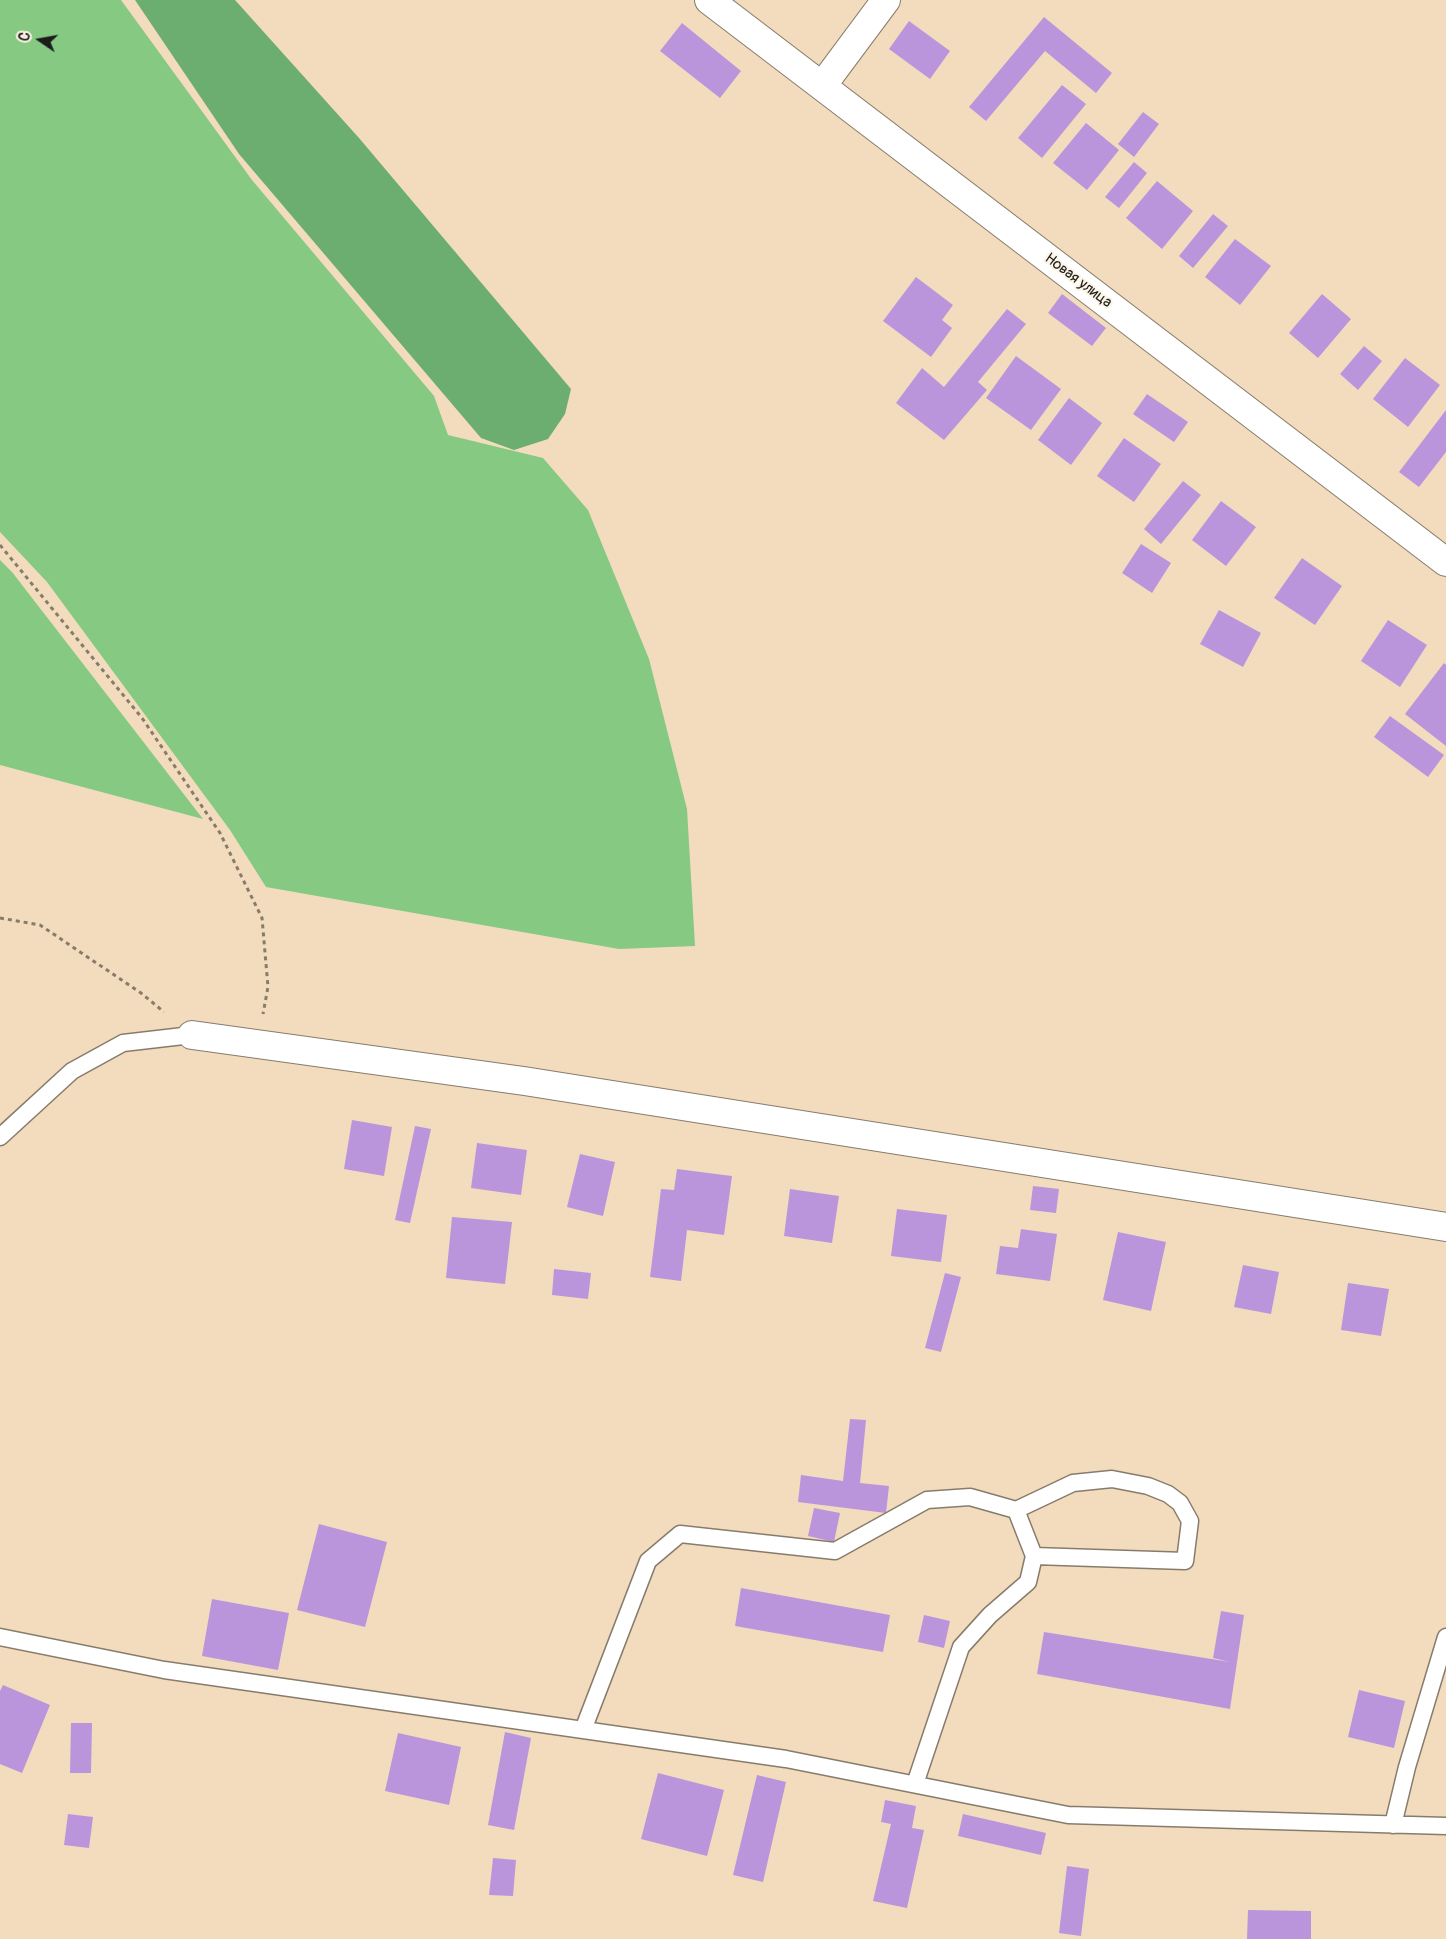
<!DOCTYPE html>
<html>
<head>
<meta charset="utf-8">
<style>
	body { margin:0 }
	#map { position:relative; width:1446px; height:1939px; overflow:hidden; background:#f2dcbd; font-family:Pangolin,sans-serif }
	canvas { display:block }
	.north { position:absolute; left:15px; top:15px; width:50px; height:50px; -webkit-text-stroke:4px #fcf5e5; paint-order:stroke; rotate:282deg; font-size:14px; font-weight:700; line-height:20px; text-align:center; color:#1c1c1c }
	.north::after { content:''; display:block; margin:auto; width:18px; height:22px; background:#1c1c1c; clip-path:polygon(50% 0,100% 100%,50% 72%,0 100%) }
</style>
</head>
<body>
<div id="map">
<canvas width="1446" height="1939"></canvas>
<div class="north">С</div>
</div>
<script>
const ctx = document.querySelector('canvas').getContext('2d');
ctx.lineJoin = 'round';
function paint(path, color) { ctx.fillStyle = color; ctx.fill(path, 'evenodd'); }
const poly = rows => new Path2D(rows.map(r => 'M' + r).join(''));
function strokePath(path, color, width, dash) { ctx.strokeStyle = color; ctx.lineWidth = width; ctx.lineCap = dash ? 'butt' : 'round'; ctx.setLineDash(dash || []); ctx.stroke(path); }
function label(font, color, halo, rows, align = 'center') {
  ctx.font = font + ' Pangolin,sans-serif'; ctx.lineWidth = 4; ctx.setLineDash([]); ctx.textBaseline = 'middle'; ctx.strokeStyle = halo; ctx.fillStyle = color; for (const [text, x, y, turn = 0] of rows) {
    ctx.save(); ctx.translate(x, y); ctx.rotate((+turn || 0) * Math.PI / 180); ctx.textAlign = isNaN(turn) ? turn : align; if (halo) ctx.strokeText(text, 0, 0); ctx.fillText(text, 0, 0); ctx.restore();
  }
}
const green = poly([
	[0,0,121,0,252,180,434,396,448,435,543,458,588,510,649,659,687,809,695,946,619,949,266,887,230,830,47,582,0,532],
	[0,560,12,572,203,819,0,765]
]);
const forest = poly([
	[135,0,235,0,359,138,571,389,565,414,548,439,514,450,481,438,239,154]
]);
const building = poly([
	[1044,17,1112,73,1096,93,1045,51,986,121,969,107],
	[909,21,950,51,930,79,889,49],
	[682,23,741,71,720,98,660,51],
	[1062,85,1086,104,1042,158,1018,138],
	[1143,112,1159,124,1134,157,1118,144],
	[1086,123,1119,150,1087,190,1053,163],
	[1134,162,1147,173,1119,208,1105,197],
	[1157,181,1193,211,1162,249,1126,218],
	[1213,214,1228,226,1193,268,1179,256],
	[1235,239,1271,266,1240,305,1205,277],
	[916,277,953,305,942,320,952,328,931,357,883,321],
	[1062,294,1106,328,1092,346,1048,313],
	[1322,294,1351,319,1318,358,1289,333],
	[1007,309,1026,324,978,382,987,390,944,440,896,403,922,368,944,387],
	[1364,346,1382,361,1358,390,1340,374],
	[1016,356,1061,389,1031,430,986,398],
	[1405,358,1440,385,1408,427,1373,399],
	[1147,394,1188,422,1174,442,1133,414],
	[1069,398,1102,423,1071,465,1038,440],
	[1446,410,1446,452,1419,487,1399,472],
	[1124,438,1161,464,1134,502,1097,476],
	[1183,481,1201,495,1161,544,1144,529],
	[1221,501,1256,527,1226,566,1192,540],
	[1141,544,1171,563,1152,593,1122,573],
	[1302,558,1342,586,1315,625,1274,598],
	[1219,610,1261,633,1243,667,1200,644],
	[1388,620,1427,645,1400,687,1361,661],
	[1444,663,1446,665,1446,746,1405,714],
	[1390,716,1444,755,1428,777,1374,737],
	[352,1120,392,1127,384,1176,344,1169],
	[415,1126,431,1129,410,1223,395,1220],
	[477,1143,527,1150,521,1195,471,1188],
	[580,1154,615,1162,603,1216,567,1207],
	[677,1169,732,1176,724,1235,687,1230,681,1281,650,1277,661,1189,674,1190],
	[1033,1186,1059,1189,1056,1213,1030,1210],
	[790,1189,839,1196,832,1243,784,1236],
	[897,1209,947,1215,941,1262,891,1256],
	[452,1217,512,1222,505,1284,446,1278],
	[1021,1229,1057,1234,1050,1281,996,1274,1000,1246,1018,1248],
	[1118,1232,1166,1242,1151,1311,1103,1300],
	[1243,1265,1279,1272,1271,1314,1234,1307],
	[554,1269,591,1273,588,1299,552,1295],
	[945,1273,961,1277,941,1352,925,1348],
	[1348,1283,1389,1289,1381,1336,1341,1330],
	[850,1419,866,1420,860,1483,889,1486,886,1513,798,1502,801,1475,843,1481],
	[814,1508,840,1513,834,1542,808,1536],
	[319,1524,387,1542,365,1627,297,1610],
	[741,1588,890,1615,883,1652,735,1626],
	[212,1599,289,1613,278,1670,202,1656],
	[1221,1611,1244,1615,1230,1709,1037,1674,1044,1632,1230,1662,1213,1658],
	[924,1615,950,1621,944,1648,918,1642],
	[3,1685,50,1705,22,1773,0,1764,0,1691],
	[1359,1690,1405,1701,1394,1748,1348,1737],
	[71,1723,92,1723,91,1773,70,1773],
	[505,1732,531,1738,514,1830,488,1825],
	[398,1733,461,1747,449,1805,385,1791],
	[658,1773,724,1790,707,1856,641,1839],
	[757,1775,786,1782,763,1882,733,1875],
	[885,1800,916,1806,912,1828,924,1830,907,1908,873,1901,891,1824,881,1822],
	[68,1814,93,1817,89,1848,64,1845],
	[963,1814,1046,1833,1041,1855,958,1836],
	[493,1858,516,1860,513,1896,489,1895],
	[1067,1866,1089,1869,1081,1936,1059,1933],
	[1248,1910,1311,1911,1311,1939,1247,1939]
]);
const path = poly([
	[0,545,142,718,220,833,262,918,268,987,263,1014],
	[0,918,40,925,141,993,164,1012]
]);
const lane = poly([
	[0,1137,72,1071,123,1043,192,1035],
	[1016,1510,1073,1483,1112,1479,1148,1486,1168,1494,1180,1503,1190,1521,1185,1561,1034,1556],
	[0,1637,164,1670,786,1759,1068,1815,1446,1826],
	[583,1730,648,1561,680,1534,835,1551,927,1500,970,1497,1016,1510,1034,1556,1028,1582,990,1615,961,1647,915,1784],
	[1393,1825,1407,1767,1446,1637]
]);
const street = poly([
	[709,0,1446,562],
	[822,86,886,0],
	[192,1035,524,1081,1446,1227]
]);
const streetNames = [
	["Новая улица",1078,281,37]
];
paint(green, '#85c982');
paint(forest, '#6cad70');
paint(building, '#ba95dc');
strokePath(lane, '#877c6c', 19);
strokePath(street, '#877c6c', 30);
strokePath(path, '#877c6c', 3, [4, 4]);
strokePath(lane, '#fff', 16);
strokePath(street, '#fff', 28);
label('15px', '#1c1c1c', '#fcf5e5', streetNames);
</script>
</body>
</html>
